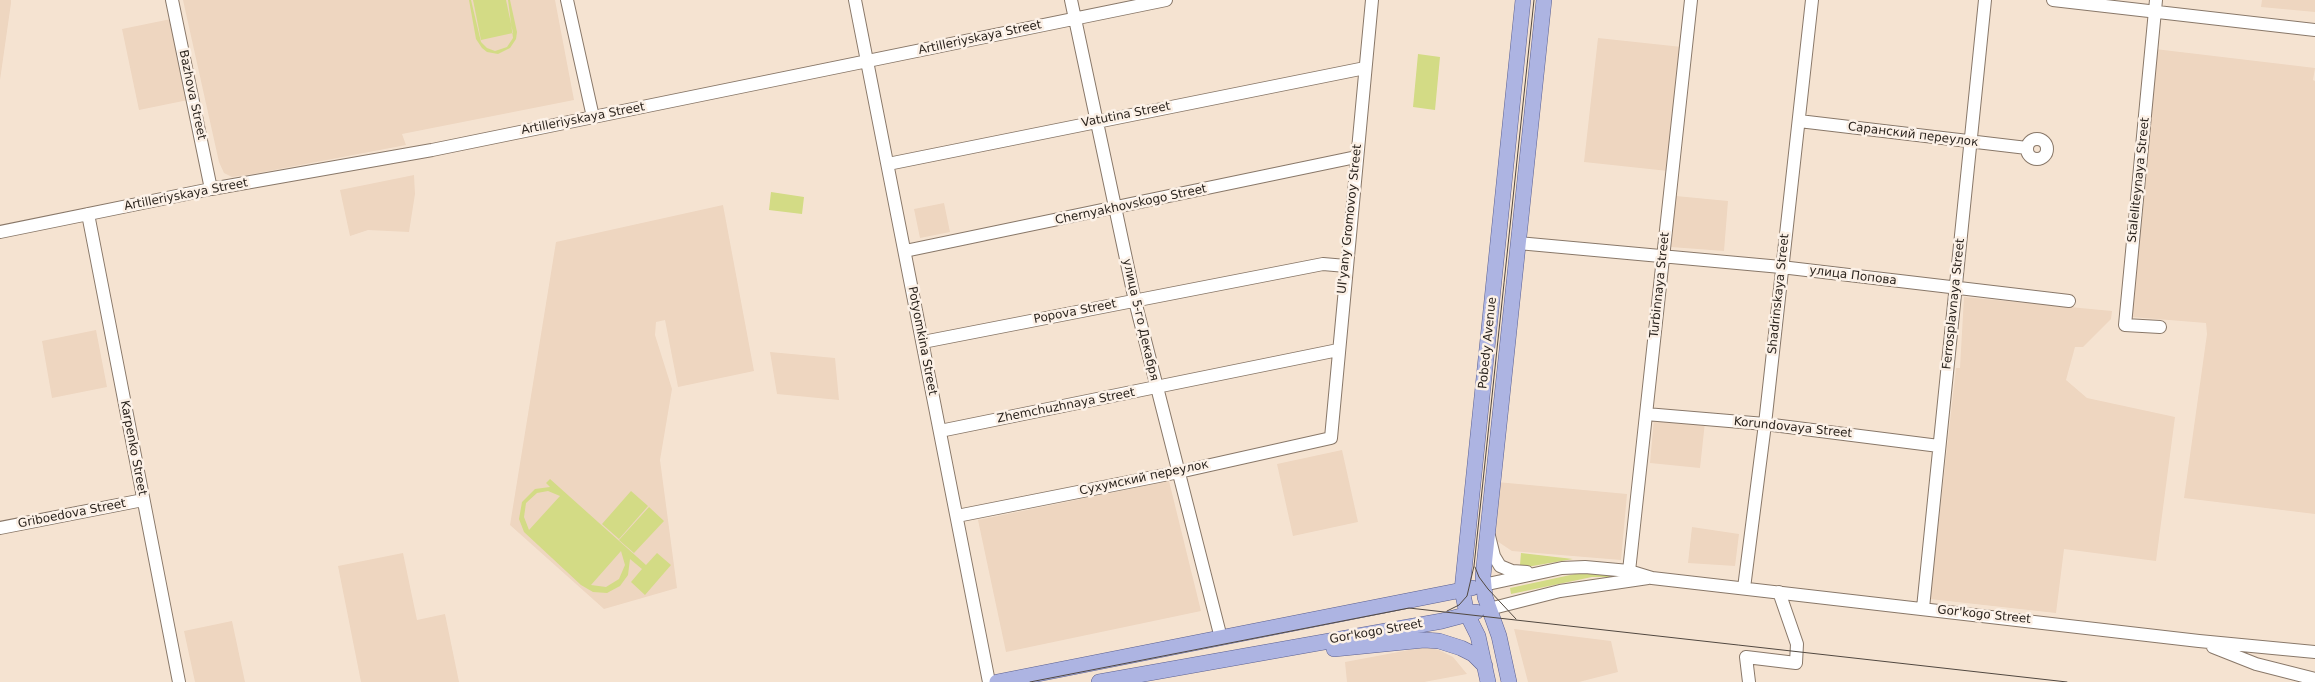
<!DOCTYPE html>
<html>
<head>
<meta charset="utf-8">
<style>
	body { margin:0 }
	canvas { display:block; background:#f5e3d1 }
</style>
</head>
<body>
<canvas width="2315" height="682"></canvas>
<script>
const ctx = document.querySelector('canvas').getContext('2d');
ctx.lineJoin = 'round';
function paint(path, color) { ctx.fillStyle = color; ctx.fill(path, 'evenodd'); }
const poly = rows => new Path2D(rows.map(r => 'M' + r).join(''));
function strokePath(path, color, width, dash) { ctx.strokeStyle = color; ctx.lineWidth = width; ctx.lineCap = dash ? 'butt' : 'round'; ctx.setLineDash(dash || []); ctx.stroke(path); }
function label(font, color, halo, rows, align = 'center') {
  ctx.font = font + ' "DejaVu Sans",sans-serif'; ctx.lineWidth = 5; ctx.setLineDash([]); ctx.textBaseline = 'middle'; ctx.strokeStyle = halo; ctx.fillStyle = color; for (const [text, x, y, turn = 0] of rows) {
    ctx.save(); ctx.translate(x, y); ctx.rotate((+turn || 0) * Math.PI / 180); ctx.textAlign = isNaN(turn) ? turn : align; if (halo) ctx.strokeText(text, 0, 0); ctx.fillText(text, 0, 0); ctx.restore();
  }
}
const built = poly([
	[0,0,11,0,11,3,0,80],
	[183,0,555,0,574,100,402,134,406,145,253,174,232,177,224,173,219,162],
	[2262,0,2315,0,2315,12,2261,7],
	[171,19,188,100,139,110,122,29],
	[1598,38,1682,47,1668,171,1584,162],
	[2155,49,2315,68,2313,80,2315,81,2315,514,2184,498,2207,334,2206,323,2132,317],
	[414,175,415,194,409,232,368,230,350,236,340,190],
	[1676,196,1728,201,1724,251,1671,247],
	[944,203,950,232,920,238,914,209],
	[723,205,754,371,678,387,665,320,656,322,655,335,672,389,660,460,677,588,604,609,510,525,556,242],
	[1964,297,2112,311,2111,319,2083,347,2075,347,2066,380,2087,398,2175,417,2156,561,2064,549,2056,613,1930,599,1956,368,1960,368],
	[96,330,107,387,52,398,42,341],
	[770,352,835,358,839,400,777,394],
	[1654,418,1705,422,1700,468,1650,463],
	[1342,450,1358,522,1293,536,1277,464],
	[1169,481,1201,611,1006,652,978,520],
	[1497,482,1627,494,1621,560,1512,551,1494,539],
	[1692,527,1739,534,1735,566,1688,563],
	[403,553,417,620,445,614,459,682,361,682,338,566],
	[232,621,245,682,195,682,184,631],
	[1514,629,1611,641,1618,672,1579,682,1528,682],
	[1425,647,1439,650,1453,657,1467,674,1424,682,1347,682,1345,662]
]);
const green = poly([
	[469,0,471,0,481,42,487,48,495,51,507,47,513,38,508,0,510,0,517,32,516,39,510,48,498,54,487,52,482,48,476,39],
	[473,0,506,0,513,33,481,40],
	[1418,54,1440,57,1435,110,1413,107],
	[771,192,804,197,802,214,769,210],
	[550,479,646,565,657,553,671,565,645,595,631,582,642,569,630,559,628,575,620,586,607,593,593,592,581,585,524,532,519,519,522,502,535,489,550,487,546,483],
	[548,491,560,496,529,530,524,517,526,503,537,493],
	[621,551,625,565,619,579,606,587,591,585],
	[631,491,648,506,619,539,602,524],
	[649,507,664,521,634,553,619,540],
	[1521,553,1573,559,1521,568,1520,565],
	[1589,571,1637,577,1592,577,1511,594,1510,588]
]);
const minor = poly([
	[172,0,211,189],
	[567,0,593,117],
	[855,0,989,682],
	[1071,0,1135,301,1221,638],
	[2053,0,2315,30],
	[2156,0,2125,325,2160,327],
	[1799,121,2027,148],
	'2027 149a10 10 0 1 1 20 0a10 10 0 1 1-20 0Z',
	[888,164,1365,68],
	[88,214,179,682],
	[0,232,211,189,432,150,1166,0],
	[1518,243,1781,267,2069,301],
	[905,251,1356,157],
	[923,342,1323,264,1346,266],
	[1646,414,1765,424,1939,446],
	[940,431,1338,350],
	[957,516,1179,472,1331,438,1372,0],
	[0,528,143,500],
	[1489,536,1494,556,1500,566,1512,571,1527,572],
	[1629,571,1691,0],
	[1483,585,1562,568,1585,567,1629,571,1652,578,2199,641,2315,652],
	[1744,588,1765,424,1812,0],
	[1923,608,1985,0],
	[1489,609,1560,591,1648,578],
	[2213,647,2256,664,2315,679],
	[1749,682,1746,657,1796,663,1797,644,1779,592]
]);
const major = poly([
	[1334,649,1424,640,1439,641,1461,648,1473,654,1485,666],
	[997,682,1472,588],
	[1099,682,1442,621,1476,612],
	[1488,682,1478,636,1467,614,1462,590,1523,0],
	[1509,682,1499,636,1485,597,1483,576,1544,0]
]);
const tram = poly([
	[1475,567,1479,577,1488,589,1516,619],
	[1447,611,1459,605,1467,596,1474,566,1534,0],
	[1030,682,1409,608,2067,682]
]);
const streetNames = [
	["Artilleriyskaya Street",980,38,-12],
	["Bazhova Street",192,95,78],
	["Vatutina Street",1126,115,-11],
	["Artilleriyskaya Street",583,119,-11],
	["Саранский переулок",1913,135,7],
	["Staleliteynaya Street",2139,180,-84],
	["Artilleriyskaya Street",186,195,-11],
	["Chernyakhovskogo Street",1131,205,-12],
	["Ul'yany Gromovoy Street",1350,219,-84],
	["улица Попова",1853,276,7],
	["Turbinnaya Street",1660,285,-84],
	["Shadrinskaya Street",1779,294,-84],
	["Ferrosplavnaya Street",1954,304,-84],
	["Popova Street",1075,312,-11],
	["улица 5-го Декабря",1140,320,77],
	["Potyomkina Street",922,341,79],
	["Pobedy Avenue",1488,343,-84],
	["Zhemchuzhnaya Street",1066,406,-11],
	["Korundovaya Street",1793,428,6],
	["Karpenko Street",133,448,79],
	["Сухумский переулок",1144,478,-12],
	["Griboedova Street",72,514,-11],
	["Gor'kogo Street",1984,615,6],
	["Gor'kogo Street",1376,632,-10]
];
paint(built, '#eed6c0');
paint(green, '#d3db85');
strokePath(minor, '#897869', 14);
strokePath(major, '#5c6191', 16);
strokePath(minor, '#fff', 12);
strokePath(major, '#adb4e2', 15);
strokePath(tram, '#514840', 1);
label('12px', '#2b241e', '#fcf1e7', streetNames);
</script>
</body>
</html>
